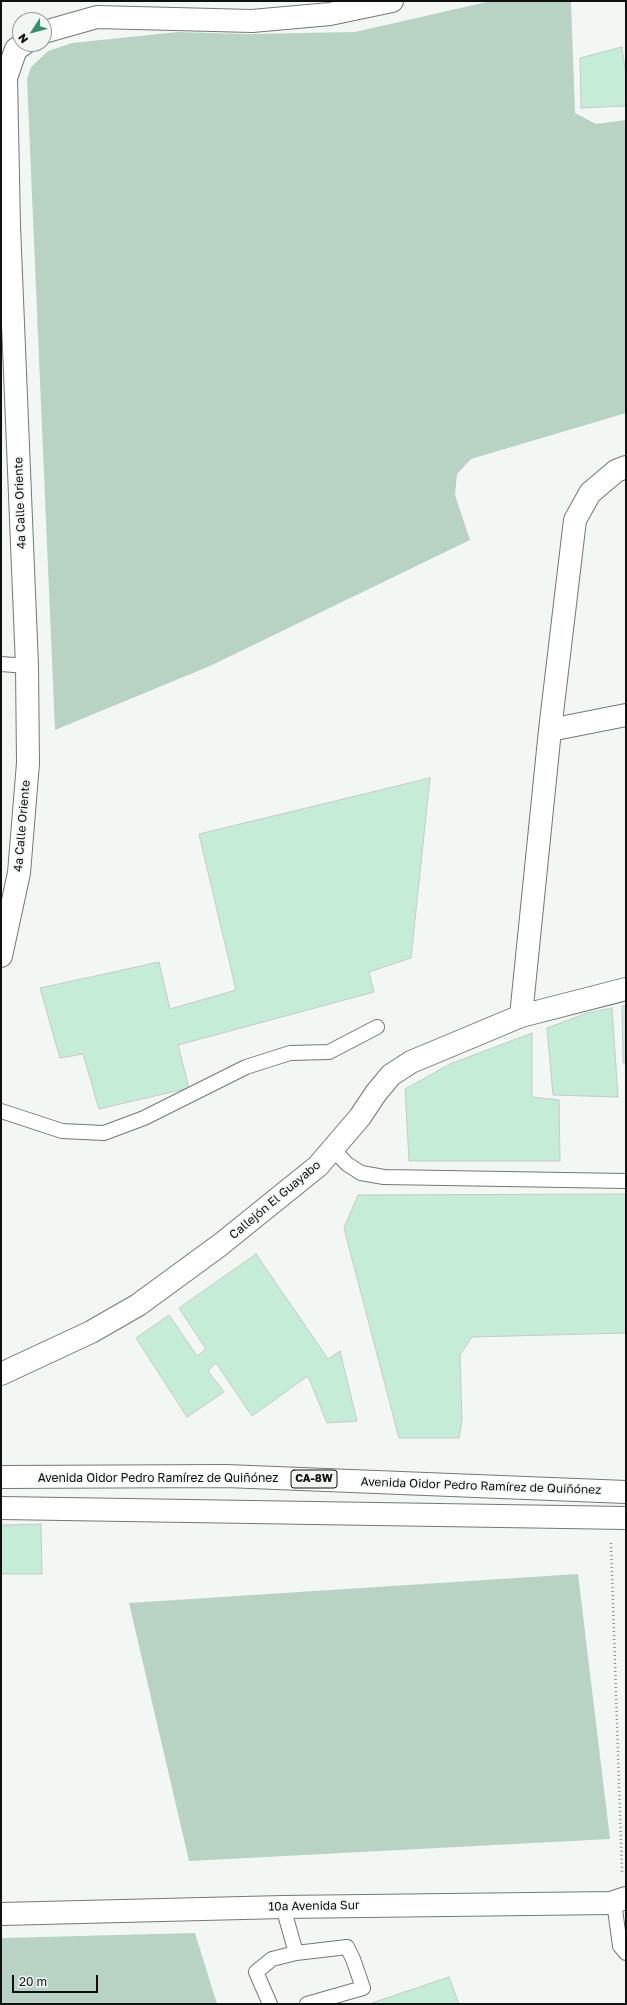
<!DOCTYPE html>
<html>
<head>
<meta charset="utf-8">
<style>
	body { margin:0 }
	#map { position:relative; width:627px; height:2005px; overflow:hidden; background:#f2f7f4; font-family:"Golos Text",sans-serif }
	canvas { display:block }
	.frame { position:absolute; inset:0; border:2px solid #0f1010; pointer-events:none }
	.north { position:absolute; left:12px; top:12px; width:40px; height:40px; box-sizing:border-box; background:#f2f7f4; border:1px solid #979b99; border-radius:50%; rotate:234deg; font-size:11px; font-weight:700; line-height:16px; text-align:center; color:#0f1010 }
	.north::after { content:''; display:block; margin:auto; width:14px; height:18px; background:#34926a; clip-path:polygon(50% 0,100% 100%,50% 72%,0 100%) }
	.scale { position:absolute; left:12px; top:1975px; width:86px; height:18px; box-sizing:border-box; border:2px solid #0f1010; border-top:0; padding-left:5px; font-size:12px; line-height:14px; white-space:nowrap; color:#0f1010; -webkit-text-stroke:3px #f2f7f4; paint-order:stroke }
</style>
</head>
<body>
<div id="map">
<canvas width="627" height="2005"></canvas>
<div class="frame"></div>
<div class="north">N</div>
<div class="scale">20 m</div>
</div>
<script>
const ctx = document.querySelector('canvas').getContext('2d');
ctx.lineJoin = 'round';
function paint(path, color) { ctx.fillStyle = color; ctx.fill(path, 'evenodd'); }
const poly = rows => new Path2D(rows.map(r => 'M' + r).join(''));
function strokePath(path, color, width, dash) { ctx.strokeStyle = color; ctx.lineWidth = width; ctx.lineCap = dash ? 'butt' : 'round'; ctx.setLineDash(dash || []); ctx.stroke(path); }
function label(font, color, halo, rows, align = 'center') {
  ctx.font = font + ' "Golos Text",sans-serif'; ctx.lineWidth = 3.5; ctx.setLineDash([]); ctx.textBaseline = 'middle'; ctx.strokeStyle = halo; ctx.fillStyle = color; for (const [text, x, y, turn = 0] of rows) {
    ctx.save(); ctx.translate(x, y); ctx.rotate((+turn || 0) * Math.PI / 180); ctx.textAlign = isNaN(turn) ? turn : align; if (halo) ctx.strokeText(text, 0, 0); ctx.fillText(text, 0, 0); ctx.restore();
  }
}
const green = poly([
	[491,1,571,1,575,113,596,124,626,120,626,413,471,459,457,474,455,495,470,540,210,666,55,730,27,79,31,67,48,51,72,43,178,32,248,34,355,32],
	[578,1574,610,1839,189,1861,129,1603],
	[195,1933,217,2004,1,2004,1,1938]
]);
const building = poly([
	[622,47,626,75,626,106,581,108,580,58,622,47],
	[430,778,411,958,369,972,374,992,178,1045,189,1088,99,1109,83,1054,60,1058,40,988,159,962,170,1009,236,990,199,834,430,778],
	[626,1005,626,1063,623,1063,622,1006,626,1005],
	[612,1008,618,1097,553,1095,547,1028,587,1013,612,1008],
	[532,1033,532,1097,559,1100,560,1161,409,1161,405,1089,450,1064,532,1033],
	[626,1194,626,1333,472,1337,460,1355,462,1420,459,1438,399,1438,344,1228,358,1195,626,1194],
	[256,1254,328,1359,340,1351,357,1421,327,1423,308,1376,252,1416,216,1363,208,1371,224,1392,187,1417,136,1338,169,1315,197,1356,206,1349,179,1308,256,1254],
	[41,1524,42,1574,1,1574,1,1525,41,1524],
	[449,1977,459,2004,369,2004,449,1977]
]);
const path = poly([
	[611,1543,622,1872]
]);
const service = poly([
	[1,664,27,666],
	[1,1111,62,1131,104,1133,144,1118,246,1067,290,1053,329,1052,377,1027],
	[333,1149,347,1164,361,1173,384,1177,626,1181],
	[614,1902,620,1946,626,1953],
	[283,1907,296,1953],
	[270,2004,256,1972,272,1959,296,1953,347,1947,353,1959,363,1988,307,2004]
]);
const minor = poly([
	[44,32,97,17,252,21,330,14,392,1],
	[550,730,626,715],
	[1,956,19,873,28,763,27,666,9,226,6,78,16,49,24,44],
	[521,1016,550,730,575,520,590,493,616,471,626,467],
	[1,1374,91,1332,138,1305,220,1245,318,1166,360,1117,376,1093,391,1075,411,1062,521,1016,626,989]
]);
const tertiary = poly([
	[1,1914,283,1907,611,1903,626,1898]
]);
const primary = poly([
	[1,1477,226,1476,626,1492],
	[1,1508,626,1518]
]);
const shields = [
	[314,1479,46]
];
const shieldNames = [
	["CA-8W",314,1479]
];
const streetNames = [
	["4a Calle Oriente",20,503,-92],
	["4a Calle Oriente",22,826,-85],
	["Callejón El Guayabo",275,1200,-40],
	["Avenida Oidor Pedro Ramírez de Quiñónez",158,1478],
	["Avenida Oidor Pedro Ramírez de Quiñónez",481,1486,2],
	["10a Avenida Sur",314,1906,-1]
];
paint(green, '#b8d3c4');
paint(building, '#c4ecd7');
strokePath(building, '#c6cac8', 1);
strokePath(service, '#747876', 16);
strokePath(minor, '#747876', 24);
strokePath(tertiary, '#747876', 24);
strokePath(primary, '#747876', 24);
strokePath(path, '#8f9291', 2.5, [1, 3]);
strokePath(service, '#fff', 14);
strokePath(minor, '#fff', 22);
strokePath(tertiary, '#fff', 22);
strokePath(primary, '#fff', 22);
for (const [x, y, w] of shields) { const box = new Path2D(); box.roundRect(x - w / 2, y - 9, w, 18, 3); ctx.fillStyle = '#f2f7f4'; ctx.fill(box); strokePath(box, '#0f1010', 1); }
label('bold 11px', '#0f1010', null, shieldNames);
label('12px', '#0f1010', '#f2f7f4', streetNames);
</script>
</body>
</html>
